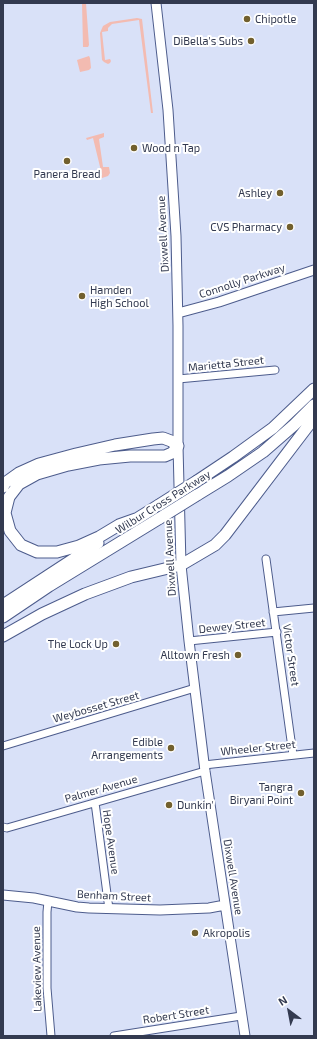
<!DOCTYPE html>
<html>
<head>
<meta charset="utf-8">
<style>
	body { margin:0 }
	#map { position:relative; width:317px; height:1039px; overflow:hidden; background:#d9e1f8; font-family:"Exo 2",sans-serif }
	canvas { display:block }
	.frame { position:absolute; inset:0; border:4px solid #333a50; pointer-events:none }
	.north { position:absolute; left:269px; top:991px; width:40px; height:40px; -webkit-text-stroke:3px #fff; paint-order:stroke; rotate:328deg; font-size:11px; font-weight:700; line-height:16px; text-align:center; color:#333a50 }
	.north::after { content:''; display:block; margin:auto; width:14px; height:18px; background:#333a50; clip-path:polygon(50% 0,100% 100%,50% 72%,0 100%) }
</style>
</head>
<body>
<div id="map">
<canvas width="317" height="1039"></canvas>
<div class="frame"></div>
<div class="north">N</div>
</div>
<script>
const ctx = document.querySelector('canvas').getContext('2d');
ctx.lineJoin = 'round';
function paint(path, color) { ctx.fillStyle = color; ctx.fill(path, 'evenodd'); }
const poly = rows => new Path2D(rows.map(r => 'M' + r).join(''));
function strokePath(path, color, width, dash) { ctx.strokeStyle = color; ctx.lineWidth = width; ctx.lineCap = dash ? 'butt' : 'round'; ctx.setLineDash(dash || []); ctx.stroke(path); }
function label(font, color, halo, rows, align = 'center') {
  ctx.font = font + ' "Exo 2",sans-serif'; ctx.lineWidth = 4; ctx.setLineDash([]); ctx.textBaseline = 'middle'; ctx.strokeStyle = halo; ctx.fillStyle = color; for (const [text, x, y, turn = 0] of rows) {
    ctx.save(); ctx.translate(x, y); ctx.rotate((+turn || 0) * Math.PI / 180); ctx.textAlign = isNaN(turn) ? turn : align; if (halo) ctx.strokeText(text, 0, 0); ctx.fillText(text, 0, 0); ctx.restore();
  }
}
const green = poly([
	[82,3,86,3,89,45,88,47,83,47],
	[137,18,142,19,153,113,151,113,139,20,112,24,108,28,108,31,102,32,105,60,110,59,111,61,110,63,108,64,104,62,102,60,100,33,103,26,110,22],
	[89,56,90,58,91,68,89,70,80,72,77,60],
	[104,133,104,137,99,139,103,167,109,167,110,173,108,176,99,179,97,178,97,176,102,175,93,138,87,140,86,138]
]);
const minor = poly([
	[178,379,275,370],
	[266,559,293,755],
	[273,612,314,608],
	[189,641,277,632],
	[3,746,195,688],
	[204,765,314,753],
	[95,803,96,810,109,909],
	[3,827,7,828,205,771],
	[48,901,47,912,47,988,51,1036],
	[114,1036,241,1016]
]);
const major = poly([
	[156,3,168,110,176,236,178,326,178,446,181,565,189,641,205,771,245,1036],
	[178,313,219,302,314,270],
	[3,895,34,898,77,907,89,908,160,910,209,908,225,905]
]);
const highway = poly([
	[197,481,233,457,273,428,314,389],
	[3,487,5,483,19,473,39,464,76,454,115,445,153,439,163,438,171,441,178,446,172,453,165,456,130,456,99,459,68,465,37,474,19,484,9,497,5,513,10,531,21,545,37,552,57,552,79,546,99,537,119,525,136,519],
	[197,495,228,476,263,452,294,425,314,405],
	[130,523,159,505],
	[3,605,98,543],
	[3,617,49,586,160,518],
	[3,636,42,614,85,594,131,577,181,565,215,545,225,535,314,418]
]);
const highwayBridge = poly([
	[159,505,197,481],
	[160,518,197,495]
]);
const markers = [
	[247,19,4,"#72602e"],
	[251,41,4,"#72602e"],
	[134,148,4,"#72602e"],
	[67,161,4,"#72602e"],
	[280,193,4,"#72602e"],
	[290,227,4,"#72602e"],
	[82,296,4,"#72602e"],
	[116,644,4,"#72602e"],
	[238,655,4,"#72602e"],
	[171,748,4,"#72602e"],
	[301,793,4,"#72602e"],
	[169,805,4,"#72602e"],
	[195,933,4,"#72602e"]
];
const poiNames = [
	["Chipotle",255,19,"left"],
	["DiBella's Subs",243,41],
	["Wood n Tap",142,148,"left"],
	["Panera Bread",67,174,"center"],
	["Ashley",272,193],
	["CVS Pharmacy",282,227],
	["Hamden",90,290,"left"],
	["High School",90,303,"left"],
	["The Lock Up",108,644],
	["Alltown Fresh",230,655],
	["Edible",163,742],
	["Arrangements",163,755],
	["Tangra",293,787],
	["Biryani Point",293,800],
	["Dunkin'",177,805,"left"],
	["Akropolis",203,933,"left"]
];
const streetNames = [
	["Dixwell Avenue",163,234,-93],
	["Connolly Parkway",242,281,-18],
	["Marietta Street",226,364,-6],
	["Wilbur Cross Parkway",163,502,-32],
	["Dixwell Avenue",170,558,-93],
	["Dewey Street",232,626,-6],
	["Victor Street",291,655,82],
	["Weybosset Street",96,707,-16],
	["Wheeler Street",258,748,-6],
	["Palmer Avenue",101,789,-16],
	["Hope Avenue",111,842,82],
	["Dixwell Avenue",233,877,81],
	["Benham Street",114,896,3],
	["Lakeview Avenue",37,969,-91],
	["Robert Street",176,1015,-9]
];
paint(green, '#f3bbb1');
strokePath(minor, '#4d5c8c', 9);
strokePath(major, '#4d5c8c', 11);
strokePath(highway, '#4d5c8c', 13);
strokePath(minor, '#fff', 7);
strokePath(major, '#fff', 9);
strokePath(highway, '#fff', 11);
strokePath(highwayBridge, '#4d5c8c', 13, []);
strokePath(highwayBridge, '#fff', 11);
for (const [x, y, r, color] of markers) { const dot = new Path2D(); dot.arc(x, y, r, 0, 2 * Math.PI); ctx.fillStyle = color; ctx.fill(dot); strokePath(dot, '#fff', 1.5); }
label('11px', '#333a50', '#fff', poiNames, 'right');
label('11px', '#333a50', '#fff', streetNames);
</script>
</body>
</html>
